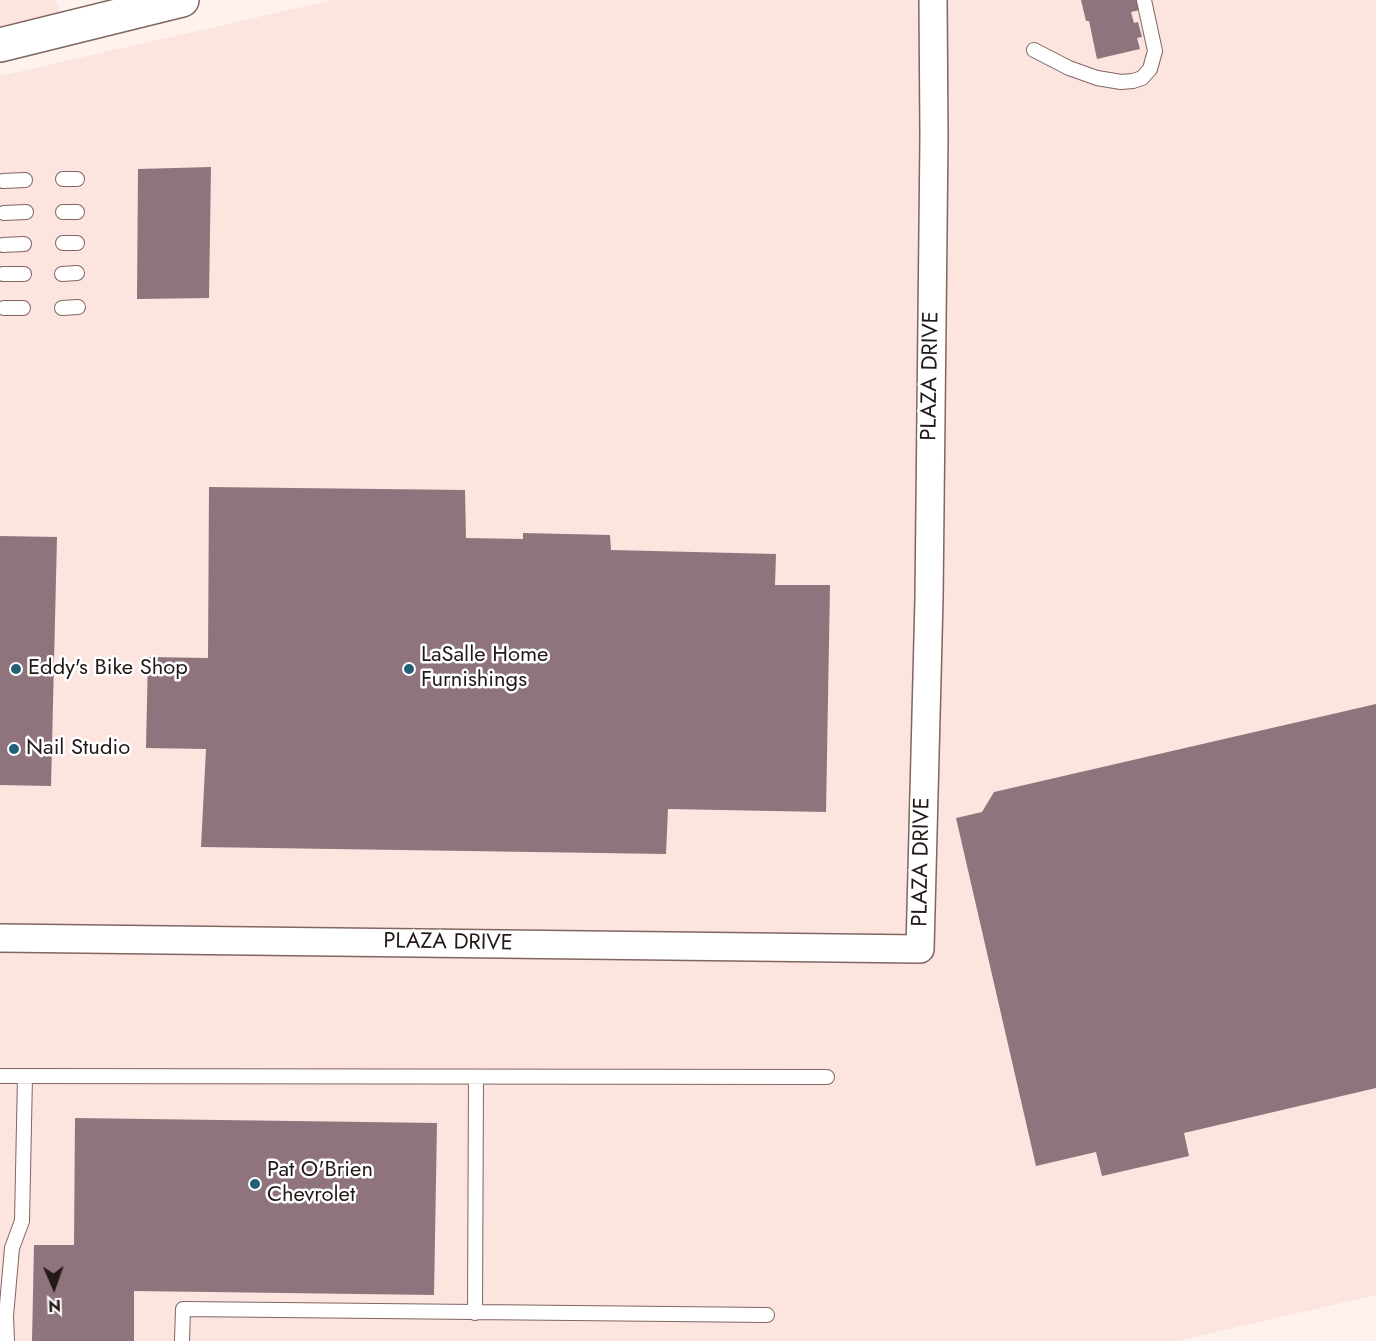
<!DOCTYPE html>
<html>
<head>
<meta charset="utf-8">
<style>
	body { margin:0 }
	#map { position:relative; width:1376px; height:1341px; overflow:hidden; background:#fef1ee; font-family:Jost,sans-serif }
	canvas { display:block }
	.north { position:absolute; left:24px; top:1257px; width:60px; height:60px; -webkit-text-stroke:4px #fff; paint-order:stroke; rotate:178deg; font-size:16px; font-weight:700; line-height:24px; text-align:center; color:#231816 }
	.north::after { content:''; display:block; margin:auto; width:21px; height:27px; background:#231816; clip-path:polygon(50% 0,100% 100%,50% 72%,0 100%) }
</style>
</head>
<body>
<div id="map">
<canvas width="1376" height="1341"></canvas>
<div class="north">N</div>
</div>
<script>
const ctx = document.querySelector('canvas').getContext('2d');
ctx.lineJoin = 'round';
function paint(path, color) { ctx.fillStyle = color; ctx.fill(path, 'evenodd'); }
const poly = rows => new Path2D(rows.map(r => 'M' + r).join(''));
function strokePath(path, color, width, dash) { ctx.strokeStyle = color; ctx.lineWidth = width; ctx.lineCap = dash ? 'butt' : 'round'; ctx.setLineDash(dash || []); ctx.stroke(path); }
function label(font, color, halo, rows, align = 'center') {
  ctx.font = font + ' Jost,sans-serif'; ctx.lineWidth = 5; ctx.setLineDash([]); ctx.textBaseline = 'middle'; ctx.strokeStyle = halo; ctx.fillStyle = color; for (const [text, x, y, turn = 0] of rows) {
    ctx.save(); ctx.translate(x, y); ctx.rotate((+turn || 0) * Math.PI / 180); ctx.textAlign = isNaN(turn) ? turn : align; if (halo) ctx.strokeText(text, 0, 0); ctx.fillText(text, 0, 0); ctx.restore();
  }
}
const built = poly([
	[0,0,56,0,62,19,0,33],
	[333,0,1376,0,1376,1295,1176,1341,0,1341,0,76]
]);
const building = poly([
	[1081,0,1138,0,1140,10,1131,12,1134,23,1138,22,1142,37,1137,38,1140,49,1097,59,1089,21,1086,21],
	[211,167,209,298,137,299,138,169],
	[209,487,465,490,466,538,523,539,523,533,610,535,611,550,776,554,775,585,830,585,826,812,668,809,666,854,201,847,206,749,146,748,148,657,208,658],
	[0,536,57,537,51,786,0,785],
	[1376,704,1376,1088,1184,1133,1189,1156,1102,1176,1096,1152,1036,1166,956,818,982,812,994,792],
	[75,1118,437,1123,434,1295,134,1291,134,1341,32,1341,34,1245,74,1245]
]);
const service = poly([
	[1034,50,1069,68,1097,78,1121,82,1133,81,1142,78,1150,69,1155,51,1144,0],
	[63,179,77,179],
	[3,181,25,180],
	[63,212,77,212],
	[4,213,26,212],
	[63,243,77,243],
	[3,245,24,244],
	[3,274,24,274],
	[62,274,77,273],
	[4,308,23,308],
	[62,308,78,307],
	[0,1076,827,1077],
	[475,1313,476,1077],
	[7,1341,6,1316,12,1248,22,1221,25,1076],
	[182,1341,183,1309,767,1315]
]);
const minor = poly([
	[0,938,920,949,929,599,934,136,933,0]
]);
const primary = poly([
	[0,45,182,0]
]);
const markers = [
	[16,669,6,"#236077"],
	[409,669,6,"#236077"],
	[14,749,6,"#236077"],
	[255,1184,6,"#236077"]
];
const streetNames = [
	["PLAZA DRIVE",931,376,-89],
	["PLAZA DRIVE",922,862,-89],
	["PLAZA DRIVE",448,943,1]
];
const poiNames = [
	["LaSalle Home",421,656],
	["Furnishings",421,681],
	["Eddy's Bike Shop",28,669],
	["Nail Studio",26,749],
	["Pat O'Brien",267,1171],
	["Chevrolet",267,1196]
];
paint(built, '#fce4df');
paint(building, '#8f747d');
strokePath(service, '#806560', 16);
strokePath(minor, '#806560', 30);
strokePath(primary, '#806560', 36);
strokePath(service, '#fff', 14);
strokePath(minor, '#fff', 27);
strokePath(primary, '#fff', 33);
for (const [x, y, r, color] of markers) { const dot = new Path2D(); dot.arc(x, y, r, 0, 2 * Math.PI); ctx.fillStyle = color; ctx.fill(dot); strokePath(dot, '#fff', 2); }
label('22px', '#231816', '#fff', streetNames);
label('22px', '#231816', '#fff', poiNames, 'left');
</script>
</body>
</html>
